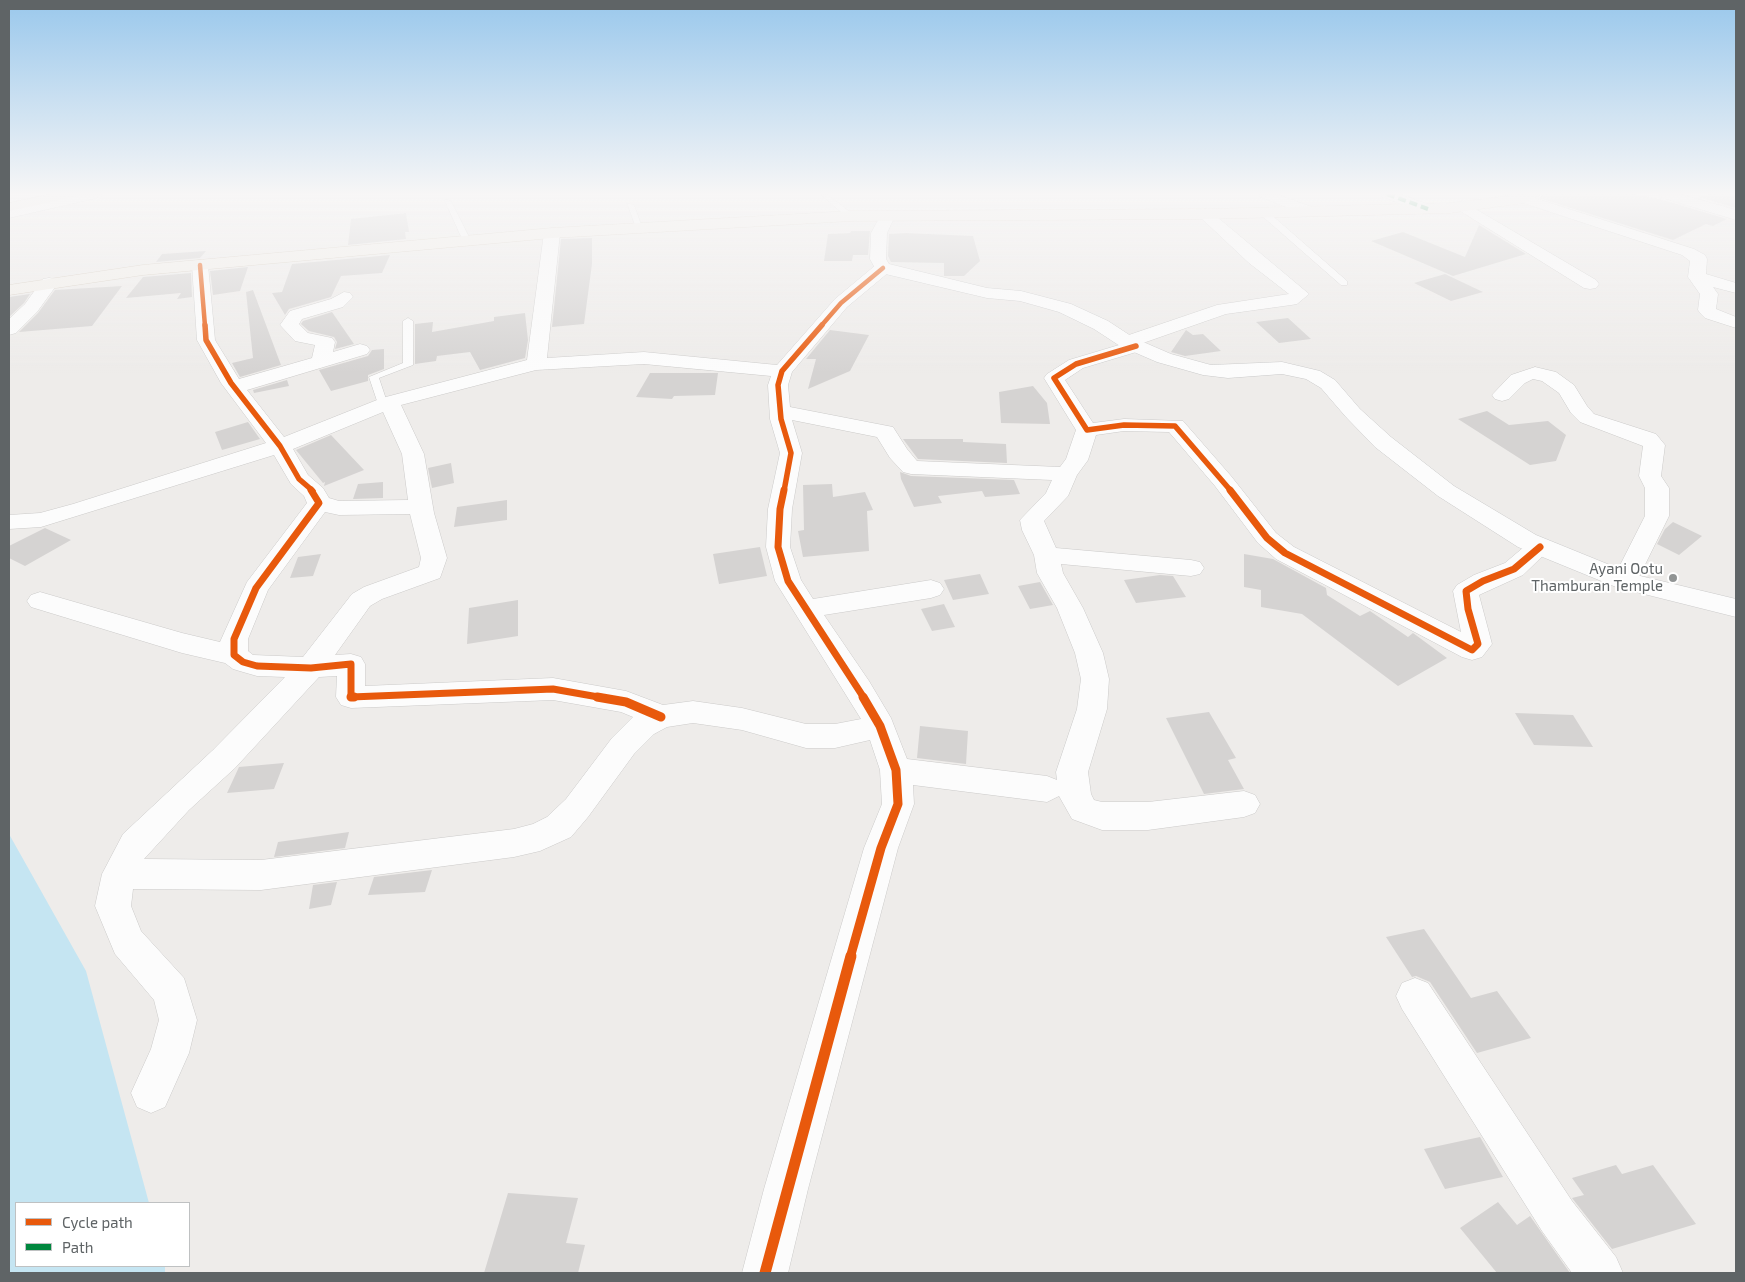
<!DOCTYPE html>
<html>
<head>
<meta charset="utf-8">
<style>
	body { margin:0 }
	#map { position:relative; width:1745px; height:1282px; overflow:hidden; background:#eeecea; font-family:"Exo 2",sans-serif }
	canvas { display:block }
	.frame { position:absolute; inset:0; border:10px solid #5f6466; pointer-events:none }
	.legend { position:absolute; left:15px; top:1202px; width:175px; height:65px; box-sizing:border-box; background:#fff; border:1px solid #bfc1c2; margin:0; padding:6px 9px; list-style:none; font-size:15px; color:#5f6466 }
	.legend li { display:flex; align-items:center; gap:10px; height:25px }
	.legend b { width:25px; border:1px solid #bfc1c2 }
</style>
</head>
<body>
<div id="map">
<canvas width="1745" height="1282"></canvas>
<div class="frame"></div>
<ul class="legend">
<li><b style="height:6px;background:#e8590c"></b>Cycle path</li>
<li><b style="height:6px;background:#00873e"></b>Path</li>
</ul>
</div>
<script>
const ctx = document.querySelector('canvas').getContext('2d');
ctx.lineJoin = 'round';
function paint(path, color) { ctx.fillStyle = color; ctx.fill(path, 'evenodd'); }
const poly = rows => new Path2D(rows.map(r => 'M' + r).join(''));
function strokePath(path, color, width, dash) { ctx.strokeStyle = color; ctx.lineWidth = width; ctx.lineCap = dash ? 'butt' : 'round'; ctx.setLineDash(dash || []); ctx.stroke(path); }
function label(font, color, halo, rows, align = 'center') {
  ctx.font = font + ' "Exo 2",sans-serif'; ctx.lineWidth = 4; ctx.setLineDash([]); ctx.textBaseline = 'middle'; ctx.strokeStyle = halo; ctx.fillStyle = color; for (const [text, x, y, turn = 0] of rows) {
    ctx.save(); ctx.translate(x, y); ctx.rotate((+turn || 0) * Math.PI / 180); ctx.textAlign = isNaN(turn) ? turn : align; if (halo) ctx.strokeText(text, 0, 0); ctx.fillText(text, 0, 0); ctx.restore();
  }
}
const water = poly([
	[9,834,86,971,149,1203,16,1203,16,1266,165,1266,165,1273,9,1273]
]);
const building = poly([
	[1544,194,1632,194,1660,199,1727,219,1713,226,1706,224,1673,240,1539,198],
	[1711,194,1736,194,1736,208,1698,197],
	[406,213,409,232,405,232,406,239,348,245,351,219],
	[1479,225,1526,254,1453,276,1371,241,1403,232,1465,257],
	[851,231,870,231,868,255,853,255,852,261,824,261,828,234,850,233],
	[906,233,973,236,980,261,964,276,944,276,944,263,891,262,888,256,889,234],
	[592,238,592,264,584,324,552,327,561,239],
	[206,251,200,258,156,262,162,254],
	[390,255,382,273,341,276,331,297,289,309,285,315,272,293,282,292,292,264],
	[248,267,240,291,213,295,210,271],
	[191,273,192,297,177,299,181,293,126,298,143,277],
	[1445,274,1483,292,1451,301,1414,283],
	[122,286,92,326,19,332,38,313,55,290],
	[253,290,281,365,240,377,232,363,253,358,246,292],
	[30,294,24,303,9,317,9,297],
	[332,312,354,344,335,349,337,342,334,337,309,331,301,324,303,321],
	[525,313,528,340,525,358,480,370,470,352,437,356,436,361,415,364,415,324,433,322,432,332,494,321,494,317],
	[1288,318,1311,339,1279,343,1256,322],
	[830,330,869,335,850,371,808,389,816,359,806,359],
	[1186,330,1193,335,1203,334,1221,351,1185,356,1171,352],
	[384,349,384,369,368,375,368,381,331,391,319,370,368,356,372,350],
	[650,373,718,373,715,395,674,396,672,399,636,397],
	[287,380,289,386,254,393,253,390],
	[1033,386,1047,403,1050,424,1001,423,999,392],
	[1487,411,1509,425,1548,421,1566,435,1556,461,1530,465,1458,419],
	[248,422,260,439,222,450,215,432],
	[331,435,364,470,324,486,325,482,323,483,296,450],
	[903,439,963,439,963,442,1006,444,1007,463,918,459],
	[451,463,454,483,432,488,428,468],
	[900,472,911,476,1014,480,1020,494,985,497,982,491,938,496,942,503,914,507,901,479],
	[383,482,383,498,353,499,358,484],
	[832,484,833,497,865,492,873,510,867,511,869,551,803,557,798,531,804,530,803,485],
	[507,500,507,520,454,527,457,507],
	[1673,522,1702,536,1679,555,1657,544,1665,529],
	[45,528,71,540,25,566,9,558,9,546],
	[760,547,767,576,719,584,713,554],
	[321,554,313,576,290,578,298,557],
	[1244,554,1273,559,1326,588,1327,595,1360,616,1370,611,1408,637,1413,633,1447,658,1398,686,1302,614,1261,607,1261,590,1244,587],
	[980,574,989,594,953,600,944,580],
	[1160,575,1173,576,1186,597,1136,603,1124,580],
	[1040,582,1053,605,1030,609,1018,586],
	[518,600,518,636,467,644,469,608],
	[944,604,955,627,932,631,921,609],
	[1209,712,1236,758,1228,760,1244,789,1204,794,1166,718],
	[1515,713,1573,715,1593,747,1534,745],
	[920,726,968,731,966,764,917,758],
	[284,763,274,789,227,793,239,767],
	[349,832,345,848,274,857,278,842],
	[432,870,425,892,368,895,374,877],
	[337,882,331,905,309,909,313,885],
	[1424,929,1471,998,1497,991,1531,1038,1477,1053,1430,982,1416,976,1412,977,1386,937],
	[1480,1137,1503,1177,1445,1189,1424,1149],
	[1616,1165,1622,1174,1653,1165,1696,1224,1612,1249,1572,1198,1584,1195,1572,1178],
	[508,1193,578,1198,566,1243,585,1245,578,1273,484,1273],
	[1498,1202,1517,1225,1530,1216,1570,1273,1497,1273,1460,1228]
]);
const service = poly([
	[820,194,827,194,855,216,848,218,820,194],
	[1503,194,1515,194,1530,198,1526,200,1503,194],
	[444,199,451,201,471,241,470,243,463,241,444,199],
	[627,203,634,205,643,230,636,228,627,203],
	[1261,211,1267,211,1347,281,1347,285,1341,285,1261,215,1261,211],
	[408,318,413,321,413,365,379,378,388,405,387,407,379,407,369,377,403,363,403,321,408,318]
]);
const minor = poly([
	[1258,194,1277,194,1317,209,1320,212,1317,215,1307,215,1260,197,1258,194],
	[1380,194,1400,194,1433,206,1436,209,1433,212,1423,212,1382,197,1380,194],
	[1658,194,1680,194,1736,210,1736,220,1660,197,1658,194],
	[1525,195,1694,249,1705,255,1707,259,1706,274,1736,283,1736,293,1713,287,1718,294,1716,309,1736,317,1736,328,1705,318,1701,314,1698,310,1700,294,1688,277,1690,261,1682,255,1520,202,1518,199,1525,195],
	[1462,201,1596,280,1599,284,1596,288,1590,289,1584,288,1457,209,1454,206,1462,201],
	[1205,209,1210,211,1309,294,1297,304,1291,305,1226,314,1143,343,1146,346,1143,350,1083,368,1065,380,1093,423,1124,419,1183,421,1231,476,1276,533,1294,547,1461,632,1453,591,1457,585,1474,575,1505,563,1531,541,1540,539,1549,541,1552,547,1523,575,1479,595,1492,644,1482,657,1472,660,1462,657,1276,559,1258,543,1215,486,1169,432,1124,431,1096,435,1088,460,1077,475,1068,496,1044,521,1056,548,1191,560,1200,562,1204,568,1200,574,1191,576,1061,564,1063,573,1083,608,1103,653,1109,679,1107,709,1088,772,1091,794,1094,800,1102,802,1148,802,1244,791,1255,795,1260,804,1255,813,1244,817,1148,830,1102,830,1072,819,1059,796,1047,802,913,785,914,804,898,848,808,1189,788,1273,742,1273,764,1189,864,848,882,804,880,770,870,740,835,748,806,748,742,730,693,723,667,727,654,734,634,754,588,817,571,837,540,851,514,857,261,890,133,889,131,906,141,931,184,978,197,1020,189,1053,165,1107,151,1113,137,1107,131,1093,151,1049,159,1020,154,1000,115,954,95,906,102,874,123,834,213,750,285,677,257,676,243,672,233,669,225,663,182,653,31,607,27,601,31,595,40,592,182,633,220,642,247,582,307,503,304,496,291,484,274,455,41,527,9,529,9,515,40,513,73,504,266,443,221,383,197,340,192,265,194,261,200,260,206,261,208,265,215,340,239,379,312,358,315,345,295,341,280,325,290,311,331,299,344,292,350,293,353,297,343,307,302,319,299,324,308,333,332,338,335,342,333,352,360,344,367,346,370,350,367,354,247,390,284,437,382,398,527,360,544,233,546,230,558,230,560,233,547,358,644,352,777,365,835,299,877,264,883,263,889,264,891,268,889,272,847,307,792,372,788,385,790,407,893,427,907,449,917,461,1060,467,1066,459,1076,430,1044,378,1047,374,1069,360,1119,345,1117,342,1120,338,1217,305,1289,294,1249,263,1200,217,1197,214,1200,211,1205,209],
	[644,364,771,376,768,385,770,419,780,453,768,509,766,547,775,581,861,719,835,724,806,724,742,708,693,701,663,705,626,691,553,678,365,686,365,664,361,657,351,654,335,655,370,606,382,599,440,578,447,558,434,513,424,454,401,405,536,370,644,364],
	[383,412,402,454,408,500,339,501,329,498,323,488,308,475,293,449,383,412],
	[792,420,877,437,890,458,903,472,911,474,1052,480,1046,493,1020,520,1022,530,1034,555,1037,573,1057,608,1075,653,1081,679,1077,709,1056,772,1057,780,1047,776,907,759,891,718,869,681,824,615,931,598,940,595,944,589,940,583,931,580,813,599,801,580,790,547,792,509,802,453,792,420],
	[325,512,339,515,410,514,421,558,419,567,364,587,352,594,303,657,253,655,248,651,248,639,268,590,325,512],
	[337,676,336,697,341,705,351,708,553,700,621,712,633,717,612,738,566,799,547,817,533,824,514,829,261,860,144,859,189,810,235,768,319,677,337,676],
	[49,278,55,279,58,283,37,312,16,333,9,335,9,319,25,304,43,279,49,278],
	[1535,367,1556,372,1574,385,1587,406,1594,414,1656,434,1665,445,1661,476,1669,488,1669,516,1634,587,1625,590,1616,587,1612,581,1645,516,1645,488,1639,476,1643,446,1580,422,1571,413,1559,393,1542,381,1533,379,1525,383,1509,399,1502,401,1495,399,1492,395,1511,375,1535,367],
	[1415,978,1428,983,1572,1201,1616,1257,1623,1273,1572,1273,1542,1231,1402,1009,1396,996,1402,983,1415,978]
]);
const tertiary = poly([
	[77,194,103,194,101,197,9,218,9,208,77,194]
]);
const secondary = poly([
	[887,211,895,216,887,233,886,259,889,264,987,288,1021,291,1071,304,1108,321,1134,338,1171,354,1211,365,1282,362,1320,371,1335,380,1360,409,1391,437,1454,486,1536,535,1632,574,1736,599,1736,617,1616,587,1518,547,1438,496,1375,447,1346,417,1321,388,1306,379,1282,374,1228,378,1203,375,1157,362,1120,346,1094,329,1059,312,1020,301,987,298,877,272,870,259,871,233,882,213,887,211]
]);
const primary = poly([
	[1524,194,1542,194,1525,203,1450,213,1205,219,851,221,552,238,143,275,9,295,9,285,143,265,552,228,851,211,1205,209,1450,203,1524,194]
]);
const trunk = poly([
	[51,194,77,194,75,197,9,211,9,203,51,194]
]);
const quiet = poly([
	[1387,194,1428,209]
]);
const cyclewayFar4 = poly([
	[200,265,205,326],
	[821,326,841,303,883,268]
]);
const cyclewayFar3 = poly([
	[205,325,206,340,231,383,280,446,299,479,313,491],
	[1136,346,1076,364,1054,378,1087,430,1124,425,1175,426,1231,491],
	[784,491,791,453,781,419,778,385,782,371,822,325]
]);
const cyclewayFar2 = poly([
	[311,490,319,503,256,588,234,639,234,655,243,662,257,666,311,668,351,664,351,697,553,689,604,698],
	[784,490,780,509,778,547,788,581,864,698],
	[1230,490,1267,538,1285,553,1472,650,1478,644,1468,609,1466,591,1483,581,1514,569,1540,547]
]);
const cyclewayFar1 = poly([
	[351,697,354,697],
	[597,697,626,702,661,717],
	[850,958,881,848,898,804,896,770,880,726,863,697]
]);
const cycleway = poly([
	[765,1273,851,956]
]);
const markers = [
	[1673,578,5,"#919494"]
];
const poiNames = [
	["Ayani Ootu",1663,569],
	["Thamburan Temple",1663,586]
];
paint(water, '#c5e5f2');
paint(building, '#d5d3d2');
strokePath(service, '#cbcac9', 1);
strokePath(minor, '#cbcac9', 1);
strokePath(tertiary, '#cbcac9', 1);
strokePath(secondary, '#cacaca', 1);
strokePath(primary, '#d2c8bb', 1);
strokePath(trunk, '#c2b09b', 1);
paint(service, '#fcfcfc');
paint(minor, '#fcfcfc');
paint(tertiary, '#fcfcfc');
paint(secondary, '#fcfcfc');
paint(primary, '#f2efea');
paint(trunk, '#f0ece7');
strokePath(quiet, '#00873e', 4, [8, 4]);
strokePath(cyclewayFar4, '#e8590c', 4.5);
strokePath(cyclewayFar3, '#e8590c', 5.5);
strokePath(cyclewayFar2, '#e8590c', 7);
strokePath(cyclewayFar1, '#e8590c', 9);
strokePath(cycleway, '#e8590c', 11);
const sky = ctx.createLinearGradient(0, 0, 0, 373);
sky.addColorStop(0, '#9ac8ec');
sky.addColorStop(0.52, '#f7f6f6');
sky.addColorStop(1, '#f7f6f600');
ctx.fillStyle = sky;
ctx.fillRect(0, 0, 1745, 373);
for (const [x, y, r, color] of markers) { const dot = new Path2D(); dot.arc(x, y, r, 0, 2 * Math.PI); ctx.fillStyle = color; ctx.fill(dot); strokePath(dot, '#fff', 2); }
label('15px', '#5f6466', '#fff', poiNames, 'right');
</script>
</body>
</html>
